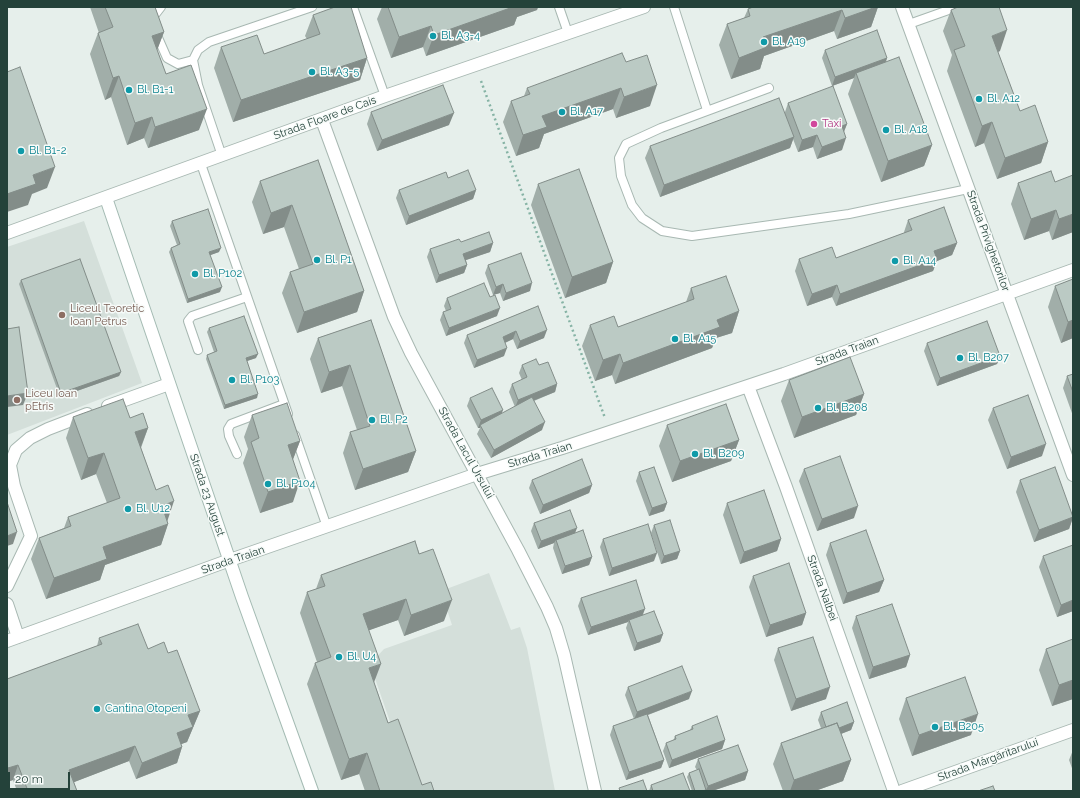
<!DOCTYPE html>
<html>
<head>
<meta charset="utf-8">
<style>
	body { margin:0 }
	#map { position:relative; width:1080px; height:798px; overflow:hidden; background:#e6efeb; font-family:Raleway,sans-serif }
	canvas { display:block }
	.frame { position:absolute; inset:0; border:8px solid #24423a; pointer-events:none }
	.scale { position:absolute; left:8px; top:772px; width:62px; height:18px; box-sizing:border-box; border:2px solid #24423a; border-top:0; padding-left:5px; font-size:12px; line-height:14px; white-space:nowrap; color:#24423a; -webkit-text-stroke:3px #f7fbf9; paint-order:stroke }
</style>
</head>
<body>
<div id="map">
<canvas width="1080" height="798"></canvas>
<div class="frame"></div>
<div class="scale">20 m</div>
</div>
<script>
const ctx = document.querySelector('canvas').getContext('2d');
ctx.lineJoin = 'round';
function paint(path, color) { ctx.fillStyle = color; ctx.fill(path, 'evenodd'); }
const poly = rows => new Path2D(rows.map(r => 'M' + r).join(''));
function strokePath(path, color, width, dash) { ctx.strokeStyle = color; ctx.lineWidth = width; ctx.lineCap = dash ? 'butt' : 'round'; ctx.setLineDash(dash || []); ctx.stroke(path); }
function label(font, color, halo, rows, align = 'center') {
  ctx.font = font + ' Raleway,sans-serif'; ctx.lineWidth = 3; ctx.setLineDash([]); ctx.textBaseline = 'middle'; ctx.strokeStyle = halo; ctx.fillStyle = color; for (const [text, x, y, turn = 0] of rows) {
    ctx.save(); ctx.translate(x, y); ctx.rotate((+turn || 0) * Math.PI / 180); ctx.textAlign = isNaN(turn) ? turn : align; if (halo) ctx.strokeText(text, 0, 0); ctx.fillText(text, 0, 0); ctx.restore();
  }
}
const built = poly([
	[84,221,142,383,7,435,7,247],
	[489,573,511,630,520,627,527,648,555,791,414,791,370,664,384,649,452,625,441,591]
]);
const path = poly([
	[481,81,605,418]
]);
const service = poly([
	[353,7,385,96],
	[559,7,568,33],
	[674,7,707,110],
	[154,22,154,16,161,7],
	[909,24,957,7],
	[156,33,167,58,178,64,193,60],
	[769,88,661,128,626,144,619,158,621,176,632,205,642,218,662,231,692,236,849,214,968,189],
	[222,156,198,85,193,60,198,50,209,42,312,7],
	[201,164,288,414],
	[198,350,188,321,192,316,247,297],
	[295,435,327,527],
	[237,454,229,436,228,429,231,424,284,404]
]);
const minor = poly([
	[902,7,1073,475],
	[322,120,394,317,411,353,518,550,547,607,556,628,564,655,595,791],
	[7,233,385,96,644,7],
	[748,386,786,487,894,791],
	[108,406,169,384],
	[7,586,31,536,14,486,10,465,16,450,30,438,48,429,87,414],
	[7,604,18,637],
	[7,641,230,560,477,474,562,448,784,374,1073,270],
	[902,791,1073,730]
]);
const secondary = poly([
	[106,198,242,597,312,791]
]);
const wall = poly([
	[90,7,155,7,164,32,157,50,166,74,199,130,148,148,144,138,127,145,111,97,105,100,90,54,98,33,99,33],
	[382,7,538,7,537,10,517,17,514,25,426,56,423,47,391,58,377,19],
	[753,7,878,7,871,27,837,39,834,31,764,56,760,69,731,79,719,45,727,24,744,18,748,9],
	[951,10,1000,51,998,52,1020,111,1048,142,1041,163,997,179,984,143,975,147,947,71,952,55,943,31],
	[313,15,367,58,360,80,233,122,214,68,221,47,264,54,307,39,305,36],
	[825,50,887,58,886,62,932,145,924,166,881,182,848,94,854,78,832,86,822,58],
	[626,62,650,106,616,118,613,109,544,134,539,148,516,156,503,122,511,101,524,96,527,88],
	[788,103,847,124,844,132,842,150,817,159,813,147,798,152,793,139,790,148,660,197,645,158,650,146,785,112],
	[371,112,449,125,377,151,367,124],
	[318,160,364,291,357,312,297,333,282,293,290,272,299,269,284,227,263,234,252,202,260,181],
	[1051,171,1073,232,1052,240,1049,231,1024,240,1011,204,1018,183],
	[448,178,476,190,473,199,406,225,396,198,399,190],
	[538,184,613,262,606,283,565,298,531,205],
	[908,220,957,243,952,255,937,261,933,271,836,306,832,297,807,306,795,271,799,259,836,258,904,233,904,232],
	[172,221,219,252,210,255,220,292,187,303,169,252,171,248,177,245,170,226],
	[461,242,493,243,490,252,466,260,467,265,464,273,436,283,427,257,430,249],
	[488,265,530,291,503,301,500,293,493,295,485,273],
	[1073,279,1073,338,1061,343,1048,307,1055,286],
	[21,280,121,372,119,376,60,397,19,284],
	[691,288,739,311,732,333,716,338,712,348,615,384,612,375,595,381,582,346,590,325,618,327,686,302],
	[447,298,497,316,446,336,440,320,443,312,446,311,444,306],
	[538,306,544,338,517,349,513,339,505,343,504,356,474,368,464,343,467,335],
	[371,320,416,451,408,472,355,490,343,453,350,432,357,430,342,386,321,393,310,359,318,338],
	[209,328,256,358,247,361,257,398,224,409,206,359,207,355,214,352,207,332],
	[927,343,1000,356,997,364,937,386,924,351],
	[522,365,539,365,557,384,555,392,534,401,542,430,491,458,477,434,480,428,478,428,467,406,470,398,501,414,515,407,509,392,512,384,522,380,519,373],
	[1073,374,1073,416,1063,388,1067,376],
	[789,380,864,394,856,415,794,438,781,401],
	[993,408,1042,456,1007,469,988,420],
	[252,415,300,441,293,459,293,502,260,513,243,463,248,449,244,437],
	[73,417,130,418,148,428,141,448,168,524,161,545,105,565,100,580,46,599,31,559,39,538,64,528,68,517,107,503,96,474,81,480,66,438],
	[667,425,739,440,731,461,672,482,659,446],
	[804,469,854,518,817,531,799,481],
	[639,472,667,503,664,511,649,516,636,481],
	[532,480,592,485,589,493,540,514,529,488],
	[1020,480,1073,516,1073,518,1069,529,1034,542,1016,492],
	[727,503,781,539,777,551,740,564,723,515],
	[534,523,575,533,592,557,589,565,562,574,553,548,554,543,538,549,531,531],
	[654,525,680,551,677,559,661,564,651,533],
	[603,539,654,561,609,576,600,547],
	[415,541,444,621,404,636,398,620,369,630,374,682,388,723,422,785,434,791,365,791,359,774,341,780,307,684,315,663,317,662,300,613,307,592,316,589,321,575],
	[830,543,884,580,879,592,843,604,826,555],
	[1043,556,1073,611,1057,617,1039,567],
	[753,576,806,613,802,625,766,637,749,587],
	[581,598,643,615,663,634,660,642,634,651,626,628,628,622,588,635,578,606],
	[856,616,910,655,906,667,869,679,852,628],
	[99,638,168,653,200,711,187,742,181,744,182,747,177,763,136,779,129,761,74,782,77,791,17,791,13,780,7,782,7,679,97,646],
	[1073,639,1073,699,1052,706,1039,670,1046,649],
	[778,648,826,699,791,711,774,660],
	[628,687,689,699,648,715,664,760,661,768,626,780,610,735,613,726,634,719,625,695],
	[906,698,971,735,912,756,899,719],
	[821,712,854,722,851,730,841,734,851,760,843,781,815,791,783,791,773,764,781,743,821,728,818,720],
	[692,726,725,740,722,749,669,768,663,751,666,743,673,741,675,736,690,730],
	[1073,750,1073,771,1069,760],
	[698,759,748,771,745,780,712,791,692,791,687,777,689,773,697,770,695,767],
	[651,785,690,791,649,791]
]);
const shadedWall = poly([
	[513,7,538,7,537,10,517,17,514,25,426,56,434,35],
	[876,7,878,7,871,27,837,39,845,18],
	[842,10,834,31,764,56,760,69,731,79,739,58,763,37],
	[431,26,423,47,391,58,399,37],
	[1007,30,1000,51,985,57,992,36],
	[164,32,156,53,152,36],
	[367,58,360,80,233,122,241,100],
	[887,58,884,66,856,73,854,78,832,86,835,77],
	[119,76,111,97,105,100,113,78],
	[657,85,650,106,616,118,624,97],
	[621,88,613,109,544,134,539,148,516,156,523,135,542,116],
	[207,109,199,130,148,148,155,127],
	[454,113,449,125,377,151,382,140],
	[152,117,144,138,127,145,135,123],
	[992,122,984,143,975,147,982,126],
	[847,124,842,136,842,126],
	[817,135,813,147,798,152,802,140],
	[794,137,790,148,660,197,664,185],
	[846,138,842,150,817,159,822,147],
	[1048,142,1041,163,997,179,1005,158],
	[932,145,924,166,881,182,888,161],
	[55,167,47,188,32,194,28,205,7,212,7,194,33,175],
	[476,190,473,199,406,225,409,216],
	[292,205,284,227,263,234,271,213],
	[1056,210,1049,231,1024,240,1031,219],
	[1073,214,1073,232,1052,240,1059,219],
	[493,243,490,252,460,262,463,254],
	[957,243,952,255,937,261,933,271,836,306,840,294,934,251],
	[221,248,219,252,208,256,209,252],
	[613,262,606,283,565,298,572,277],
	[467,265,464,273,436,283,439,275],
	[532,283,530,291,503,301,506,293],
	[503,284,500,293,493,295,496,287],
	[837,285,832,297,807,306,812,294],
	[222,287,220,292,187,303,188,299],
	[364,291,357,312,297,333,304,312],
	[500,308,497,316,446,336,449,328],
	[739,311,732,333,716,338,712,348,615,384,623,363,717,320],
	[1073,320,1073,338,1061,343,1068,322],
	[547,330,544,338,517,349,520,341],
	[516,331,513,339,500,345,503,337],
	[507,348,504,356,474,368,477,360],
	[258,354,256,358,244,362,246,358],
	[620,354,612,375,595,381,603,360],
	[1000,356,997,364,937,386,940,378],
	[350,365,342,386,321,393,329,372],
	[121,372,119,376,60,397,61,393],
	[557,384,555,392,515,408,518,400],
	[28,393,23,405,7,407,7,396],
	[258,394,257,398,224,409,225,405],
	[864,394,856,415,794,438,802,417],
	[503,410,500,418,480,425,480,428,478,428,481,420],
	[545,422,542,430,491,458,494,450],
	[148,428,140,449,135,432],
	[739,440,731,461,672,482,680,461],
	[300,441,292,462,288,445],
	[1046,444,1042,456,1007,469,1011,457],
	[416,451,408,472,355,490,363,469],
	[104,453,96,474,81,480,88,458],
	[300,481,293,502,260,513,268,492],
	[592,485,589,493,540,514,543,505],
	[174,501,167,522,162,506],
	[667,503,664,511,649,516,652,508],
	[858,506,854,518,817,531,822,519],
	[1073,517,1069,529,1034,542,1039,530],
	[168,524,161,545,105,565,100,580,46,599,54,578,103,547],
	[577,528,574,536,556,540,554,543,538,549,541,541],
	[17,532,13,544,7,546,7,536],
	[781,539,777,551,740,564,744,552],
	[680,551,677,559,661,564,664,556],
	[657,553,654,561,609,576,612,568],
	[592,557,589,565,562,574,565,566],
	[884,580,879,592,843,604,847,593],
	[406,599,398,620,356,635,363,614],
	[452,600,444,621,404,636,411,615],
	[1073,600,1073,611,1057,617,1061,605],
	[645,609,642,617,629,620,628,622,588,635,591,627],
	[806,613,802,625,766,637,770,625],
	[663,634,660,642,634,651,637,643],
	[910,655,906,667,869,679,873,667],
	[381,664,373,685,369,668],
	[1073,680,1073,699,1052,706,1059,685],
	[830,687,826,699,791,711,796,699],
	[692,691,689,699,634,720,637,712],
	[200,711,187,742,171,748,177,733,188,715],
	[978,714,971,735,912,756,919,735],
	[854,722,851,730,825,740,828,732],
	[725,740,722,749,669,768,672,760],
	[135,746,129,761,64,786,69,770],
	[182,747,177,763,136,779,142,763],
	[367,753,359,774,341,780,349,759],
	[664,760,661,768,626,780,629,772],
	[851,760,843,781,815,791,790,791,794,780],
	[18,765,13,780,7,782,7,772,8,768],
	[748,771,745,780,712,791,702,791,706,790,708,786]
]);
const building = poly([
	[105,7,155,7,164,32,152,36,166,74,191,65,207,109,155,127,152,117,135,123,119,76,113,78,98,33,113,27,105,7],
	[335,7,351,7,367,58,241,100,221,47,257,35,264,54,320,34,313,15,335,7],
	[388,7,513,7,434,35,431,26,399,37,388,7],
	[753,7,876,7,845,18,842,10,763,37,767,47,739,58,727,24,750,16,748,9,753,7],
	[958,7,999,7,1007,30,992,36,1020,111,1035,105,1048,142,1005,158,992,122,982,126,954,50,965,46,951,10,958,7],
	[877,30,887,58,835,77,825,50,877,30],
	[622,53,626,62,647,55,657,85,624,97,621,88,542,116,547,127,523,135,511,101,530,94,527,88,622,53],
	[899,57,932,145,888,161,856,73,899,57],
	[20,67,55,167,33,175,36,184,7,194,7,72,20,67],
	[443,85,454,113,382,140,371,112,443,85],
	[833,86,847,124,842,126,846,138,822,147,817,135,802,140,788,103,833,86],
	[779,98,794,137,664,185,650,146,779,98],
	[318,160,364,291,304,312,290,272,313,264,292,205,271,213,260,181,318,160],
	[579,169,613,262,572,277,538,184,579,169],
	[468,170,476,190,409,216,399,190,446,172,448,178,468,170],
	[1051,171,1055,182,1073,175,1073,214,1059,219,1056,210,1031,219,1018,183,1051,171],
	[944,207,957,243,934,251,937,259,840,294,837,285,812,294,799,259,832,247,836,258,912,230,908,220,944,207],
	[208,209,221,248,209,252,222,287,188,299,171,248,180,244,172,221,208,209],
	[489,232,493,243,463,254,467,265,439,275,430,249,459,239,461,242,489,232],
	[521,253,532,283,506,293,503,284,496,287,488,265,521,253],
	[80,259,121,372,61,393,21,280,80,259],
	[726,276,739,311,717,320,720,327,623,363,620,354,603,360,590,325,614,316,618,327,694,299,691,288,726,276],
	[1073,279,1073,320,1068,322,1055,286,1073,279],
	[484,283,490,297,495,295,500,308,449,328,443,312,451,309,447,298,484,283],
	[538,306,547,330,520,341,516,331,503,337,507,348,477,360,467,335,538,306],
	[244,316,258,354,246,358,258,394,225,405,207,355,217,351,209,328,244,316],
	[371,320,416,451,363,469,350,432,370,426,350,365,329,372,318,338,371,320],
	[987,321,1000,356,940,378,927,343,987,321],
	[19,327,28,393,7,396,7,329,19,327],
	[850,357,864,394,802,417,789,380,850,357],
	[536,359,539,365,548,362,557,384,518,400,512,384,527,377,522,365,536,359],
	[1073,374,1073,392,1067,376,1073,374],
	[492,388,503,410,481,420,470,398,492,388],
	[1028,395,1046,444,1011,457,993,408,1028,395],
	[532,397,545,422,494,450,480,425,532,397],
	[123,399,130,418,143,413,148,428,135,432,156,490,168,485,174,501,162,506,168,524,103,547,107,559,54,578,39,538,71,526,68,517,120,498,104,453,88,458,73,417,123,399],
	[287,403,300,441,288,445,300,481,268,492,251,442,259,438,252,415,287,403],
	[726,404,739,440,680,461,667,425,726,404],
	[840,456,858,506,822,519,804,469,840,456],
	[582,459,592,485,543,505,532,480,582,459],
	[654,467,667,503,652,508,639,472,654,467],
	[1055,467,1073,517,1039,530,1020,480,1055,467],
	[764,490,781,539,744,552,727,503,764,490],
	[7,502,17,532,7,536,7,502],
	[570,510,577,528,541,541,534,523,570,510],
	[670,520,680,551,664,556,654,525,670,520],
	[648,524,657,553,612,568,603,539,648,524],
	[583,530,592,557,565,566,556,540,583,530],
	[866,530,884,580,847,593,830,543,866,530],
	[415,541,419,554,433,549,452,600,411,615,406,599,363,614,381,664,369,668,388,723,398,719,422,785,431,782,434,791,380,791,367,753,349,759,315,663,331,657,307,592,325,586,321,575,415,541],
	[1073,545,1073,600,1061,605,1043,556,1073,545],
	[789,563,806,613,770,625,753,576,789,563],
	[636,580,645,609,591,627,581,598,636,580],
	[892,604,910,655,873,667,856,616,892,604],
	[654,611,663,634,637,643,629,620,654,611],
	[138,624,148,649,164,642,168,653,177,650,200,711,188,715,193,727,177,733,182,747,142,763,135,746,69,770,77,791,28,791,18,765,8,768,7,765,7,679,102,644,99,638,138,624],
	[813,637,830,687,796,699,778,648,813,637],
	[1073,639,1073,680,1059,685,1046,649,1073,639],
	[682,666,692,691,637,712,628,687,682,666],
	[965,677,978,714,919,735,906,698,965,677],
	[847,702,854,722,839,728,837,723,826,727,821,712,847,702],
	[647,714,664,760,629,772,613,726,647,714],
	[717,716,725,740,672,760,666,743,676,739,675,736,693,729,692,726,717,716],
	[837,723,851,760,794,780,781,743,837,723],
	[738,745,748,771,708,786,698,759,738,745],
	[699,769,706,790,702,791,695,791,689,773,699,769],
	[683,773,690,791,653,791,651,785,683,773],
	[643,780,647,791,620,791,619,788,643,780],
	[993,786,995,791,978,791,993,786]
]);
const markers = [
	[433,36,4,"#0f9aa8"],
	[764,42,4,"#0f9aa8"],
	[312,72,4,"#0f9aa8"],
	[129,90,4,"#0f9aa8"],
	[979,99,4,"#0f9aa8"],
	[562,112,4,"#0f9aa8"],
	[814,124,4,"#d1479c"],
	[886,130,4,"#0f9aa8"],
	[21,151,4,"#0f9aa8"],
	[317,260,4,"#0f9aa8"],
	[895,261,4,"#0f9aa8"],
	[195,274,4,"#0f9aa8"],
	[62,315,4,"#8d6e63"],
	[675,339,4,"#0f9aa8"],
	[960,358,4,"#0f9aa8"],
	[232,380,4,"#0f9aa8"],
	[17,400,4,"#8d6e63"],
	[818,408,4,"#0f9aa8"],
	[372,420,4,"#0f9aa8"],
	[695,454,4,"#0f9aa8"],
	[268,484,4,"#0f9aa8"],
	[128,509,4,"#0f9aa8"],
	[339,657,4,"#0f9aa8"],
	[97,709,4,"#0f9aa8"],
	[935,727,4,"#0f9aa8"]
];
const cultureNames = [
	["Bl. A3-4",441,36],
	["Bl. A19",772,42],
	["Bl. A3-5",320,72],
	["Bl. B1-1",137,90],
	["Bl. A12",987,99],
	["Bl. A17",570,112],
	["Bl. A18",894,130],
	["Bl. B1-2",29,151],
	["Bl. P1",325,260],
	["Bl. A14",903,261],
	["Bl. P102",203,274],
	["Bl. A15",683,339],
	["Bl. B207",968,358],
	["Bl. P103",240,380],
	["Bl. B208",826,408],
	["Bl. P2",380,420],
	["Bl. B209",703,454],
	["Bl. P104",276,484],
	["Bl. U12",136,509],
	["Bl. U4",347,657],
	["Cantina Otopeni",105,709],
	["Bl. B205",943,727]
];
const streetNames = [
	["Strada Floare de Cais",325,118,-20],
	["Strada Privighetorilor",988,241,70],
	["Strada Traian",847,351,-20],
	["Strada Lacul Ursului",466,453,61],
	["Strada Traian",540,455,-17],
	["Strada 23 August",207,495,71],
	["Strada Traian",233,560,-19],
	["Strada Nalbei",822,588,70],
	["Strada Mărgăritarului",988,760,-20]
];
const hotelNames = [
	["Taxi",822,124]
];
const educationNames = [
	["Liceul Teoretic",70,309],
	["Ioan Petrus",70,322],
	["Liceu Ioan",25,394],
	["pEtris",25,407]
];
paint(built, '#d4dfda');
strokePath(service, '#a8b8b2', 10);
strokePath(minor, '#a8b8b2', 14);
strokePath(secondary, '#a4bbb3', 14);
strokePath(path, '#86b3a5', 2.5, [2, 3]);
strokePath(service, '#fff', 8);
strokePath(minor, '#fff', 12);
strokePath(secondary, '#fff', 12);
paint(wall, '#a1aea9');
paint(shadedWall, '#838d89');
paint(building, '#bbcac4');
strokePath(building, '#838d89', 1);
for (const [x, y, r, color] of markers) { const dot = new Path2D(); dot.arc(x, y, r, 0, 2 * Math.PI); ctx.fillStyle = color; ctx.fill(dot); strokePath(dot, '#f7fbf9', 1.5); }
label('11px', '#0d838f', '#f7fbf9', cultureNames, 'left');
label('11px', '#24423a', '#f7fbf9', streetNames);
label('11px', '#b23c85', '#f7fbf9', hotelNames, 'left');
label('11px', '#785e54', '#f7fbf9', educationNames, 'left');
</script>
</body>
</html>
